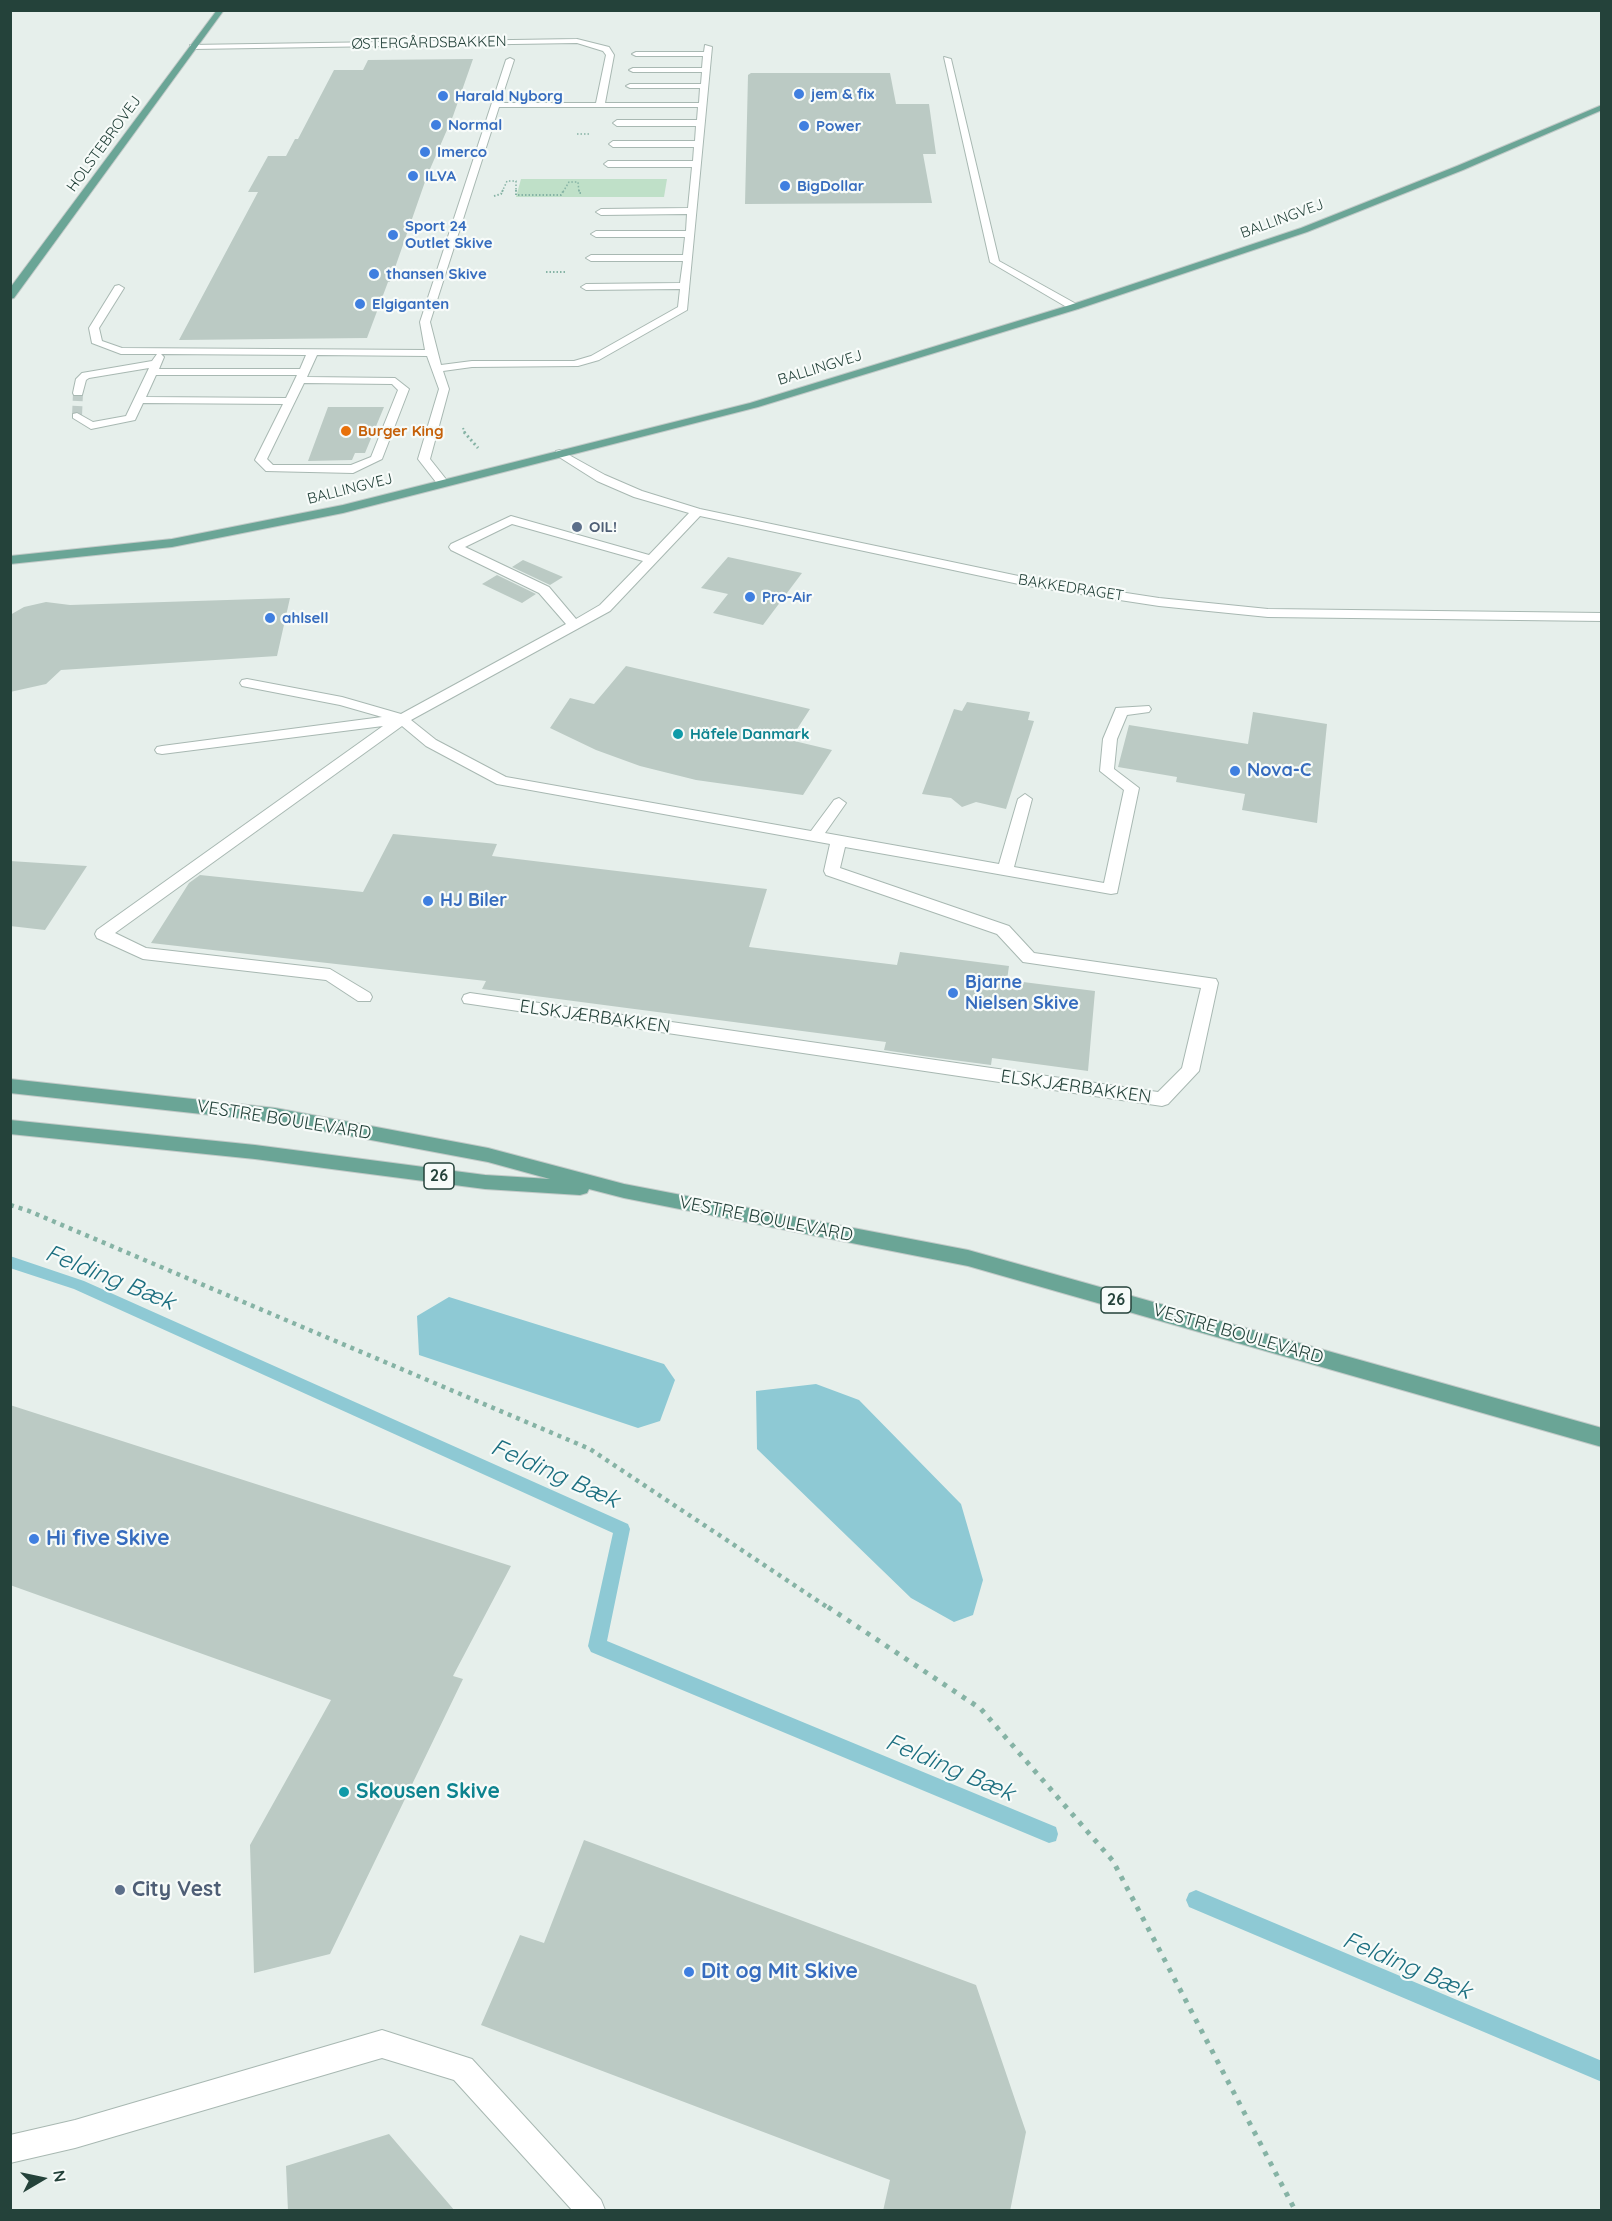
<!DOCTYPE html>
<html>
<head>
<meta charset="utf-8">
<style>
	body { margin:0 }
	#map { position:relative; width:1612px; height:2221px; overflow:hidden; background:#e6efeb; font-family:Quicksand,sans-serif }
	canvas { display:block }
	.frame { position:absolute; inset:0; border:12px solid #24423a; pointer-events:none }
	.north { position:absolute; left:12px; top:2149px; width:60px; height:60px; -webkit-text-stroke:4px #f7fbf9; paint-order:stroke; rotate:81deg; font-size:16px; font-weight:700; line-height:24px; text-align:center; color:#24423a }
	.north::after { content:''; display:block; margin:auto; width:21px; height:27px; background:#24423a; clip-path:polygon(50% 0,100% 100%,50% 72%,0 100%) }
</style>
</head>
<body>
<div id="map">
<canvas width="1612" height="2221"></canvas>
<div class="frame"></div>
<div class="north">N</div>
</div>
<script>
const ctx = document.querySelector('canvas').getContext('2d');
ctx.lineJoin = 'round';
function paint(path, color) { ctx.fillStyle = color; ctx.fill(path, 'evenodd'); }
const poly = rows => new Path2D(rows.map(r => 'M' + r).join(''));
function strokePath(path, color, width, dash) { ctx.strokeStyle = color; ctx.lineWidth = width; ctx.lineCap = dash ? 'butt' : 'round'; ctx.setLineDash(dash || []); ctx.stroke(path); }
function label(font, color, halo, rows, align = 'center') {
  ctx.font = font + ' Quicksand,sans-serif'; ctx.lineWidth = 4.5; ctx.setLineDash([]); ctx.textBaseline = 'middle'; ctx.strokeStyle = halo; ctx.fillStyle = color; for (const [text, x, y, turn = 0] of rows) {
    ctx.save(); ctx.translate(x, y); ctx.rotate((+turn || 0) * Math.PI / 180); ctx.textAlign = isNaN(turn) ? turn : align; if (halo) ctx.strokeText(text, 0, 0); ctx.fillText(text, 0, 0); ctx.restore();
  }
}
const green = poly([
	[521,179,667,179,664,197,516,197]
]);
const water = poly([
	[449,1297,664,1364,675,1380,660,1421,638,1428,419,1355,417,1316],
	[816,1384,859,1400,961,1504,983,1580,973,1615,954,1622,911,1598,757,1449,756,1391]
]);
const stream = poly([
	[10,1256,84,1281,628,1524,630,1529,607,1641,1056,1827,1058,1834,1056,1841,1049,1843,591,1652,588,1646,613,1533,74,1289,10,1268,10,1256],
	[1196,1890,1602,2061,1602,2082,1189,1907,1186,1900,1189,1893,1196,1890]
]);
const building = poly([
	[473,59,453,116,427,176,390,282,388,282,367,338,179,340,258,192,248,192,268,156,286,156,295,139,298,139,334,70,363,70,368,60],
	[751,73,890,73,896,104,929,104,936,154,923,154,932,203,745,204,748,75],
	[328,407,384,407,365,453,355,453,352,460,308,461],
	[728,557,802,573,763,625,713,613,728,594,701,588],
	[523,560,563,577,550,585,512,567],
	[497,575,536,594,522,603,482,584],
	[290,598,277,656,61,670,46,684,10,692,10,615,24,607,46,602,70,605],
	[626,666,810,709,790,740,832,750,803,795,696,780,640,766,596,750,550,728,570,698,594,704],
	[967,702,1030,712,1028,720,1034,721,1006,809,976,802,962,807,951,798,922,794,954,709,962,711],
	[1253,712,1327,724,1317,823,1242,810,1245,794,1176,782,1177,777,1118,767,1129,725,1248,744],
	[393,834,497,844,492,856,767,889,749,947,897,965,900,952,1009,966,1007,980,1095,991,1088,1071,992,1058,991,1065,923,1056,884,1050,886,1042,482,989,486,981,151,943,189,883,200,875,363,892],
	[10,861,87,866,45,930,10,926],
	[10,1405,511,1566,453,1676,463,1679,330,1954,254,1973,250,1845,331,1700,10,1585],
	[584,1840,976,1985,1026,2132,1010,2211,883,2211,890,2180,481,2025,520,1935,544,1943],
	[389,2134,455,2211,288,2211,286,2166]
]);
const minorTunnel = poly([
	[77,416,78,393]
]);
const pathFar4 = poly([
	[577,134,591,134],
	[502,192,507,181,516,181,516,192],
	[563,192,569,182,578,182,579,192]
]);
const pathFar3 = poly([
	[516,190,516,195,561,195,564,190],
	[579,190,579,193,583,193],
	[494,196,501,194,503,190],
	[546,272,566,272],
	[463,428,465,433]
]);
const pathFar2 = poly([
	[464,432,478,448]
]);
const pathFar1 = poly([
	[10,1205,29,1211,590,1449,830,1609]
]);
const path = poly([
	[828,1607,981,1709,1113,1861,1295,2210]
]);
const minor = poly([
	[577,39,609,47,614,55,605,103,699,103,700,88,630,88,626,86,630,84,701,84,702,72,633,72,629,70,633,68,702,68,703,56,636,56,632,54,636,52,704,52,705,45,712,47,687,310,599,360,578,366,472,367,443,371,449,389,430,459,449,483,443,487,439,486,418,459,439,389,427,356,317,355,307,377,395,378,409,389,382,459,353,473,266,471,255,460,283,404,143,403,135,420,91,429,73,418,73,414,77,413,93,422,126,416,149,368,89,378,86,380,82,395,74,395,73,393,76,379,82,373,152,361,157,354,121,354,92,343,89,328,115,286,119,285,124,288,99,328,102,341,122,348,425,350,420,322,506,60,510,58,514,60,500,103,596,103,606,55,603,51,577,43,193,49,190,49,190,45,577,39],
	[499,107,698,107,697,120,617,120,613,123,617,126,696,126,695,141,613,141,609,144,613,147,694,147,693,161,608,161,604,164,608,167,692,167,688,208,601,209,596,212,601,215,687,214,686,231,596,231,591,234,596,237,685,237,683,255,591,255,586,258,591,261,683,261,680,283,586,284,581,287,586,290,680,289,678,307,591,356,574,361,472,361,441,365,430,322,499,107],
	[161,354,306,355,300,369,159,369,164,357,161,354],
	[156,375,297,375,286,398,146,397,156,375],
	[304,383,392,384,398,390,371,457,351,465,273,465,267,459,304,383],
	[944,57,951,59,999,261,1078,305,1078,309,1070,309,990,262,944,57],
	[560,450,605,475,642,491,700,509,1028,578,1159,598,1268,609,1602,613,1602,621,1268,617,1159,606,1028,586,700,516,610,611,411,720,436,740,506,777,811,831,834,800,839,798,846,803,825,833,999,864,1018,799,1025,794,1032,799,1014,867,1104,883,1124,790,1100,771,1103,739,1116,708,1149,706,1151,709,1149,712,1127,715,1117,739,1114,769,1139,788,1117,893,1111,894,845,847,840,868,1009,926,1034,953,1216,979,1218,983,1199,1071,1168,1104,1162,1106,464,1003,462,999,464,995,470,993,1158,1092,1182,1068,1201,988,1023,962,997,934,826,875,824,871,830,844,497,784,426,746,402,726,115,933,146,948,330,969,370,993,372,997,370,1001,358,1001,326,980,143,959,97,938,95,934,97,930,383,726,162,754,157,753,155,750,157,747,162,746,382,717,340,705,242,686,240,683,242,680,247,679,342,697,401,714,566,624,539,593,451,550,449,547,451,544,511,516,649,555,689,513,634,497,597,481,556,455,556,451,560,450],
	[512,524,643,561,600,605,576,619,549,587,465,547,512,524],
	[382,2030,472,2059,601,2200,605,2210,572,2210,454,2080,382,2058,75,2148,10,2163,10,2135,75,2120,382,2030]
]);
const major = poly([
	[217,10,224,10,14,298,10,299,10,288,217,10],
	[1602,105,1602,110,1463,170,1307,232,1078,309,758,407,343,513,172,547,10,564,10,556,172,539,343,505,750,403,1070,305,1301,228,1457,166,1602,105],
	[10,1079,275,1108,488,1148,624,1184,968,1250,1602,1428,1602,1447,968,1266,624,1198,589,1189,587,1193,580,1195,485,1189,255,1159,10,1134,10,1120,255,1145,485,1175,550,1179,488,1162,275,1122,10,1093,10,1079]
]);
const markers = [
	[799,94,6,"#3f7fe0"],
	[443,96,6,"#3f7fe0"],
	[436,125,6,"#3f7fe0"],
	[804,126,6,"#3f7fe0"],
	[425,152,6,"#3f7fe0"],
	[413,176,6,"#3f7fe0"],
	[785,186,6,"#3f7fe0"],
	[393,235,6,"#3f7fe0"],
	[374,274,6,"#3f7fe0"],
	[360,304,6,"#3f7fe0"],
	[346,431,6,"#e8710a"],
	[577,527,6,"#5c6f8a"],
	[750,597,6,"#3f7fe0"],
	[270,618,6,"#3f7fe0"],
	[678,734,6,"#0f9aa8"],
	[1235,771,6,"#3f7fe0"],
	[428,901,6,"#3f7fe0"],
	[953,993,6,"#3f7fe0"],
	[34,1539,6,"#3f7fe0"],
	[344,1792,6,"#0f9aa8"],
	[120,1890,6,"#5c6f8a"],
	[689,1972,6,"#3f7fe0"]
];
const farStreetnames = [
	["ØSTERGÅRDSBAKKEN",429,43,-1],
	["HOLSTEBROVEJ",104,144,-54],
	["BALLINGVEJ",1282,219,-20],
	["BALLINGVEJ",820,368,-17],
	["BALLINGVEJ",350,489,-14],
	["BAKKEDRAGET",1071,588,9]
];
const farShopnames = [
	["jem & fix",811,94],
	["Harald Nyborg",455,96],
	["Normal",448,125],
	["Power",816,126],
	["Imerco",437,152],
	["ILVA",425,176],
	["BigDollar",797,186],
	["Sport 24",405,226],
	["Outlet Skive",405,243],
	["thansen Skive",386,274],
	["Elgiganten",372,304],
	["Pro-Air",762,597],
	["ahlsell",282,618]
];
const farFoodnames = [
	["Burger King",358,431]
];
const farServicenames = [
	["OIL!",589,527]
];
const farCulturenames = [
	["Häfele Danmark",690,734]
];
const shields = [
	[439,1176,30],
	[1116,1300,30]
];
const shieldNames = [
	["26",439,1176],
	["26",1116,1300]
];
const shopNames = [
	["Nova-C",1247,771],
	["HJ Biler",440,901],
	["Bjarne",965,983],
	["Nielsen Skive",965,1004]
];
const streetNames = [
	["ELSKJÆRBAKKEN",595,1017,8],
	["ELSKJÆRBAKKEN",1076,1087,8],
	["VESTRE BOULEVARD",284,1120,9],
	["VESTRE BOULEVARD",766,1219,11],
	["VESTRE BOULEVARD",1238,1334,16]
];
const nearShopnames = [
	["Hi five Skive",46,1539],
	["Dit og Mit Skive",701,1972]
];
const nearCulturenames = [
	["Skousen Skive",356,1792]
];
const nearServicenames = [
	["City Vest",132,1890]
];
const nearWaternames = [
	["Felding Bæk",110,1278,22],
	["Felding Bæk",555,1474,24],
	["Felding Bæk",950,1768,23],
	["Felding Bæk",1407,1966,23]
];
paint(green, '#bfe0c8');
paint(water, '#8ec9d4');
paint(stream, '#8ec9d4');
paint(building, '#bbcac4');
strokePath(minorTunnel, '#bfccc8', 10, [10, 5]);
strokePath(minor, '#a8b8b2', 2);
strokePath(major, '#c2cac8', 2);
strokePath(pathFar4, '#86b3a5', 1.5, [1.5, 2]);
strokePath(pathFar3, '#86b3a5', 2, [1.5, 2]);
strokePath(pathFar2, '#86b3a5', 3, [2, 3]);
strokePath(pathFar1, '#86b3a5', 4.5, [4, 5]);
strokePath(path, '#86b3a5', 5, [4.5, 7]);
paint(minor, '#fff');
paint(major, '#6aa596');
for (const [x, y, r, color] of markers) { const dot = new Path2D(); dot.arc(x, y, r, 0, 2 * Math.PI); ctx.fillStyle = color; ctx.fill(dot); strokePath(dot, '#f7fbf9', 2); }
label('15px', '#24423a', '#f7fbf9', farStreetnames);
label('bold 15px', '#366cbe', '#f7fbf9', farShopnames, 'left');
label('bold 15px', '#c56008', '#f7fbf9', farFoodnames, 'left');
label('bold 15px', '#4e5e75', '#f7fbf9', farServicenames, 'left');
label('bold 15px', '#0d838f', '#f7fbf9', farCulturenames, 'left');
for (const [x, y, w] of shields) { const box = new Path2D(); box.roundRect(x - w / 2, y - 13, w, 26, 4.5); ctx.fillStyle = '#f7fbf9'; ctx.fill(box); strokePath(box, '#24423a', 1.5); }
label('bold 16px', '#24423a', null, shieldNames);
label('bold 18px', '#366cbe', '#f7fbf9', shopNames, 'left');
label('18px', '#24423a', '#f7fbf9', streetNames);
label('bold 21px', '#366cbe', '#f7fbf9', nearShopnames, 'left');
label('bold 21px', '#0d838f', '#f7fbf9', nearCulturenames, 'left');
label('bold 21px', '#4e5e75', '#f7fbf9', nearServicenames, 'left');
label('italic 24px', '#1c6f80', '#f7fbf9', nearWaternames);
</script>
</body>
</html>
